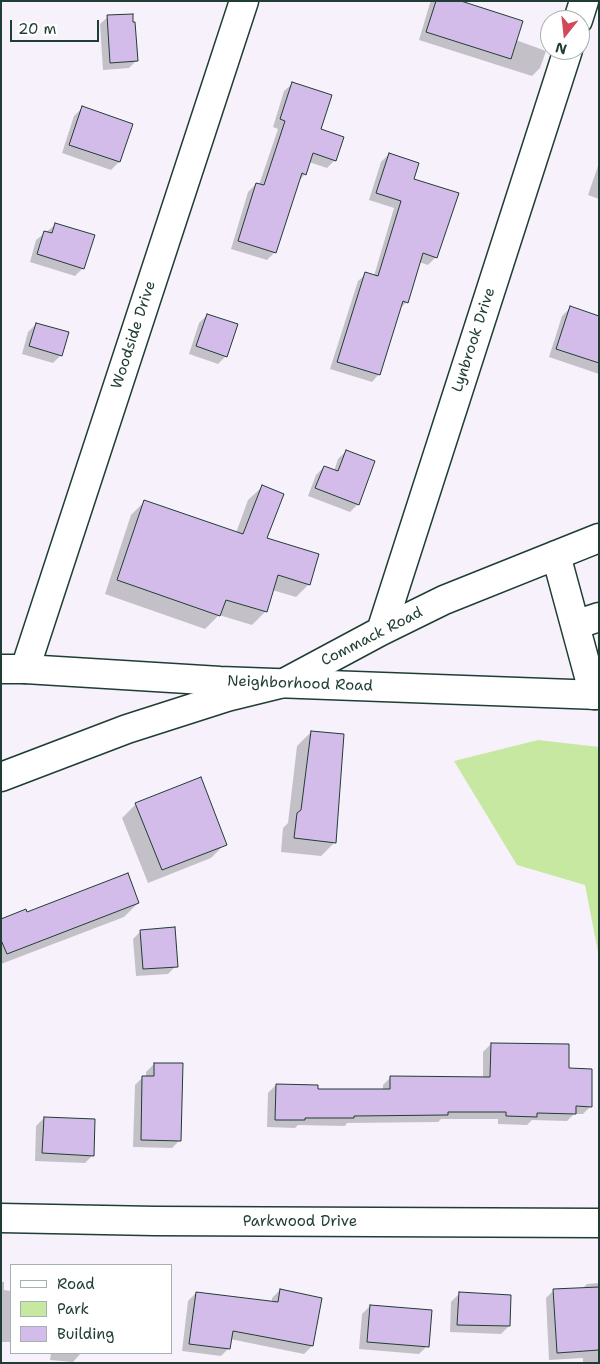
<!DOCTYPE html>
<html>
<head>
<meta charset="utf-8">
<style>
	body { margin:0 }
	#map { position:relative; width:600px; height:1364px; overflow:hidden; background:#f6f1fb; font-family:"Shantell Sans",sans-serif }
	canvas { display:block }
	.frame { position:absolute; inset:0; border:2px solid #1f3d34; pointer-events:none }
	.legend { position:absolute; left:10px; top:1264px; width:162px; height:90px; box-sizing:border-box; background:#fff; border:1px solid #a5b1ae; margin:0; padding:6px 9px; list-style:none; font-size:15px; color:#1f3d34 }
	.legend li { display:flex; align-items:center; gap:10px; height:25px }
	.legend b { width:25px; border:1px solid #a5b1ae }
	.north { position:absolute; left:540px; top:10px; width:50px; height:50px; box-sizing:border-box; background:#fff; border:1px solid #a5b1ae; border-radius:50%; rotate:196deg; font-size:14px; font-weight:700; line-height:20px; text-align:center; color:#1f3d34 }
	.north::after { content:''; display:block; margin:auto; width:18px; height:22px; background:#d1495b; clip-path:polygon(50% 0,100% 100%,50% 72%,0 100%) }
	.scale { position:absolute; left:10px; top:20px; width:89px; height:22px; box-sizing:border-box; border:2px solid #1f3d34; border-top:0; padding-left:6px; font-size:15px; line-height:18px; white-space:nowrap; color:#1f3d34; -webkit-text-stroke:4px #fff; paint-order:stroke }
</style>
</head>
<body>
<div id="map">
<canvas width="600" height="1364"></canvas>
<div class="frame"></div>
<ul class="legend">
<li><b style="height:6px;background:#fff"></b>Road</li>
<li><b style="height:14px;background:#c6e8a1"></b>Park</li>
<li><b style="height:14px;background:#d3bbea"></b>Building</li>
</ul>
<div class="north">N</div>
<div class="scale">20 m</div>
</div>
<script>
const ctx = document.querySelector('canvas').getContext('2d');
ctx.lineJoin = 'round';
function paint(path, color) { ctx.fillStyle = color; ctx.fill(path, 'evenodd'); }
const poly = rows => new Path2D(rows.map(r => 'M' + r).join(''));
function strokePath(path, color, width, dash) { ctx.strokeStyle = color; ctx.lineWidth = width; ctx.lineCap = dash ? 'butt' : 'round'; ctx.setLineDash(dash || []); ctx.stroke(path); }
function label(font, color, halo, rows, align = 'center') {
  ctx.font = font + ' "Shantell Sans",sans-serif'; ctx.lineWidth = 5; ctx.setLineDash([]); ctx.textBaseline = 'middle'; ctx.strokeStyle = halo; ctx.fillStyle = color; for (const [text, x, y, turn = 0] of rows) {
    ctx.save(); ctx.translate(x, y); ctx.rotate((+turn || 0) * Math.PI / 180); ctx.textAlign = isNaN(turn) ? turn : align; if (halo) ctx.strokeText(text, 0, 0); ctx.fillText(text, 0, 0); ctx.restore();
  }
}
const green = poly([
	[538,740,599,747,599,1015,598,952,585,885,517,865,454,761]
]);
const shadow = poly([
	[432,1,457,1,516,40,546,51,540,68,532,76,419,40,430,3],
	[108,17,137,60,129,68,103,70,100,24],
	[292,84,335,160,327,168,309,162,305,174,298,182,275,252,267,260,231,249,248,192,256,184,259,185,278,129,273,127,284,91],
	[82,108,119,162,111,170,62,153,74,116],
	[389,154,412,180,457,194,436,257,428,265,419,262,407,302,399,309,379,374,372,382,330,369,358,281,366,274,374,276,394,208,369,200,381,162],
	[599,163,599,199,588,195],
	[55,225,83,268,75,276,30,262,36,240],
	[570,308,599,317,599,374,549,357,562,316],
	[207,315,226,356,218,364,189,354,199,323],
	[36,324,61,355,53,363,22,354,28,332],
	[346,451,358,504,350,512,308,496,316,475,324,467,334,471,338,459],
	[262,487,265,538,309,584,296,597,272,590,266,611,252,625,219,615,205,629,105,594,131,515,144,502,236,533,248,500],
	[311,732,334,843,321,856,281,852,283,828,288,823,297,746],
	[136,804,225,844,211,858,148,883,122,818],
	[138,903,124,917,1,964,1,921,26,913],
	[141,931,176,966,168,974,136,976,133,939],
	[491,1044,567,1070,591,1106,583,1114,574,1114,567,1121,532,1120,527,1125,498,1124,498,1119,441,1119,438,1122,347,1123,345,1126,298,1125,295,1128,267,1127,268,1093,276,1085,317,1090,383,1090,383,1085,391,1077,483,1078,483,1052],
	[154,1064,180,1140,172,1148,133,1147,135,1085,143,1077,146,1077,146,1072],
	[44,1118,93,1155,85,1163,35,1161,36,1126],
	[1,1282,4,1282,4,1290,11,1291,11,1342,1,1342],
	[599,1283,599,1363,583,1363,583,1358,549,1360,546,1298,554,1290,582,1289,587,1284],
	[280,1290,312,1346,304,1354,230,1339,229,1348,221,1356,182,1351,188,1301,196,1293,272,1302,272,1298],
	[459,1294,509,1326,501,1334,450,1332,451,1302],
	[370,1306,427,1346,419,1354,359,1349,362,1314],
	[51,1353,81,1353,73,1362,50,1360]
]);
const building = poly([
	[436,1,461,1,523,21,511,59,426,32,436,1],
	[133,14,133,22,135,22,138,61,110,63,107,15,133,14],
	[292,82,332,95,321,129,344,137,336,161,313,153,306,175,302,173,276,253,238,241,256,183,264,185,285,121,280,119,292,82],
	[82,106,133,124,120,162,69,145,82,106],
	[389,153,419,163,414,179,459,193,437,258,423,253,408,303,403,301,380,375,337,362,365,272,378,276,401,201,376,193,389,153],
	[55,223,95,235,84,269,37,254,44,231,52,233,55,223],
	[570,306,599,316,599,363,556,349,570,306],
	[207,314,238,324,227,357,196,346,207,314],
	[36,323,69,332,62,356,29,346,36,323],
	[346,450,375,461,359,505,315,488,324,466,338,471,346,450],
	[262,485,284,494,267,538,319,554,310,585,278,575,267,612,226,600,220,616,117,580,144,500,243,534,262,485],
	[311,731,344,734,336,843,294,838,297,813,301,810,311,731],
	[201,777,227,845,162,870,135,803,201,777],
	[128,873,139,903,7,954,1,940,1,919,26,909,27,912,128,873],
	[175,927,178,967,143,969,140,930,175,927],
	[491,1043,569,1044,569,1068,592,1069,592,1107,576,1106,576,1114,537,1113,537,1117,506,1116,506,1112,448,1112,448,1115,354,1116,354,1118,305,1118,305,1120,275,1120,276,1084,318,1085,318,1089,390,1089,390,1076,490,1077,491,1043],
	[154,1063,183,1063,181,1141,141,1140,142,1076,154,1076,154,1063],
	[44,1117,95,1119,94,1156,42,1153,44,1117],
	[599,1287,599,1350,557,1353,553,1289,599,1287],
	[280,1289,322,1298,313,1346,233,1331,230,1349,189,1344,196,1292,278,1302,280,1289],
	[459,1292,511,1295,510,1326,457,1325,459,1292],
	[370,1305,432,1310,429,1347,367,1342,370,1305]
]);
const minor = poly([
	[578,20,584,1],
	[556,555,594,695],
	[575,625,599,617],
	[381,631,568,50],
	[25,669,244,1],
	[1,777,127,729,227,697,284,683,381,631,444,600,599,538],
	[1,1218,155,1221,599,1223]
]);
const major = poly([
	[1,669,25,669,220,681,599,695]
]);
const streetNames = [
	["Woodside Drive",134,335,-72],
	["Lynbrook Drive",474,340,-72],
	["Commack Road",372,637,-27],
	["Neighborhood Road",300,684,2],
	["Parkwood Drive",300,1222]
];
paint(green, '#c6e8a1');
paint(shadow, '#0003');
paint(building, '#d3bbea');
strokePath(building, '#1f3d34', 1);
strokePath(minor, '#1f3d34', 31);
strokePath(major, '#1f3d34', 31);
strokePath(minor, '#fff', 28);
strokePath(major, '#fff', 28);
label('15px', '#1f3d34', '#fff', streetNames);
</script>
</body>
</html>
